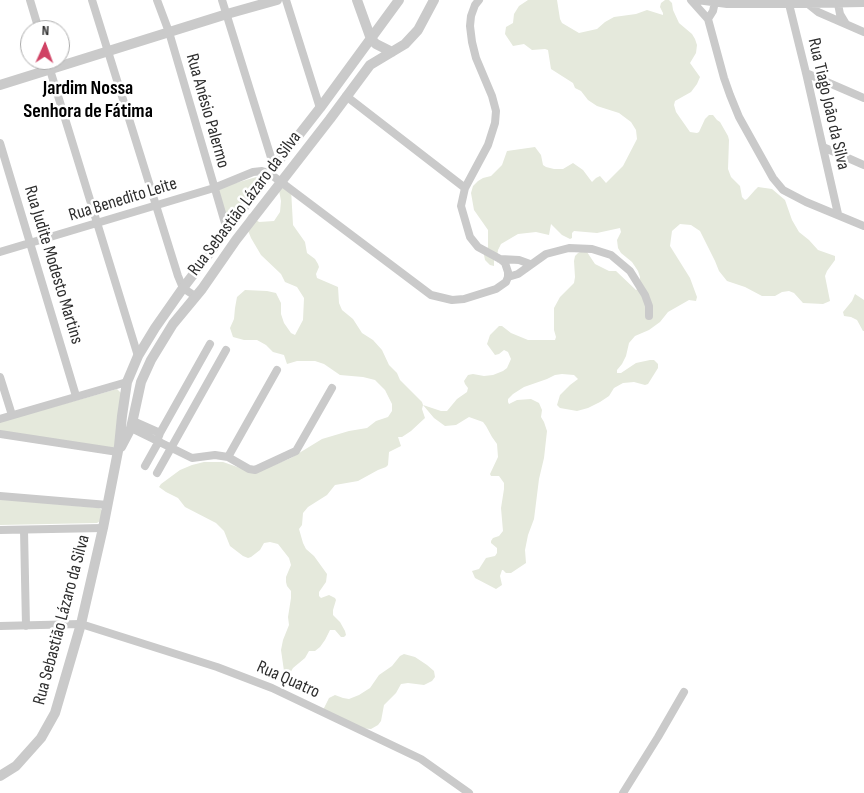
<!DOCTYPE html>
<html>
<head>
<meta charset="utf-8">
<style>
	body { margin:0 }
	#map { position:relative; width:864px; height:793px; overflow:hidden; background:#fff; font-family:"Sofia Sans Condensed",sans-serif }
	canvas { display:block }
	.north { position:absolute; left:20px; top:20px; width:50px; height:50px; box-sizing:border-box; background:#fff; border:1px solid #ababab; border-radius:50%; rotate:2deg; font-size:14px; font-weight:700; line-height:20px; text-align:center; color:#2d2d2d }
	.north::after { content:''; display:block; margin:auto; width:18px; height:22px; background:#d04264; clip-path:polygon(50% 0,100% 100%,50% 72%,0 100%) }
</style>
</head>
<body>
<div id="map">
<canvas width="864" height="793"></canvas>
<div class="north">N</div>
</div>
<script>
const ctx = document.querySelector('canvas').getContext('2d');
ctx.lineJoin = 'round';
function paint(path, color) { ctx.fillStyle = color; ctx.fill(path, 'evenodd'); }
const poly = rows => new Path2D(rows.map(r => 'M' + r).join(''));
function strokePath(path, color, width, dash) { ctx.strokeStyle = color; ctx.lineWidth = width; ctx.lineCap = dash ? 'butt' : 'round'; ctx.setLineDash(dash || []); ctx.stroke(path); }
function label(font, color, halo, rows, align = 'center') {
  ctx.font = font + ' "Sofia Sans Condensed",sans-serif'; ctx.lineWidth = 5; ctx.setLineDash([]); ctx.textBaseline = 'middle'; ctx.strokeStyle = halo; ctx.fillStyle = color; for (const [text, x, y, turn = 0] of rows) {
    ctx.save(); ctx.translate(x, y); ctx.rotate((+turn || 0) * Math.PI / 180); ctx.textAlign = isNaN(turn) ? turn : align; if (halo) ctx.strokeText(text, 0, 0); ctx.fillText(text, 0, 0); ctx.restore();
  }
}
const green = poly([
	[528,0,557,0,560,19,562,23,579,33,597,29,605,22,614,17,636,14,647,10,663,15,663,13,660,7,661,3,665,0,669,0,672,3,673,10,679,23,692,34,695,39,697,45,696,53,690,63,700,77,697,84,691,92,675,101,674,105,676,112,690,132,697,133,699,132,705,119,709,115,713,115,717,120,720,122,728,136,729,140,728,169,731,177,740,186,742,197,745,200,747,199,755,190,758,187,772,189,785,200,792,220,799,232,809,240,818,250,835,256,835,260,827,271,825,276,830,301,823,304,803,303,794,293,789,291,782,292,775,296,762,296,745,287,727,281,719,271,715,261,700,231,691,225,680,224,672,231,670,246,690,278,697,297,696,301,689,300,668,312,660,322,649,330,635,336,629,343,626,356,622,364,617,370,617,373,621,373,636,363,650,360,654,360,658,364,658,368,648,384,645,385,634,382,623,383,614,388,609,396,600,402,588,408,577,411,560,408,557,405,560,395,570,385,578,379,574,375,562,374,555,375,547,379,524,387,513,394,508,399,508,402,509,404,517,400,531,399,539,403,542,410,541,417,544,422,547,431,544,458,539,479,534,519,528,535,525,550,526,563,511,573,506,573,503,570,502,570,500,576,502,585,496,589,475,578,472,571,479,569,486,558,495,556,497,553,497,548,491,543,491,541,493,538,499,536,503,531,501,508,504,489,504,483,499,476,491,476,490,474,498,457,497,444,492,437,486,426,483,422,469,417,456,425,445,426,434,418,423,405,422,409,425,418,411,431,402,437,398,437,401,446,389,452,388,465,386,467,378,470,358,481,335,485,327,495,308,507,303,513,302,525,299,529,303,543,306,549,314,556,327,574,326,582,319,592,319,596,321,598,329,595,335,598,336,600,333,610,333,615,340,622,345,631,346,635,344,637,341,637,335,630,330,630,325,640,320,647,315,651,309,651,305,658,293,668,289,675,286,675,284,671,281,650,283,640,289,625,288,617,291,598,291,591,287,586,286,582,286,577,291,565,289,558,278,544,270,542,264,543,260,550,251,557,248,558,243,556,230,546,224,531,216,523,185,507,178,498,166,492,159,487,161,484,180,470,192,465,204,462,223,462,249,471,262,470,291,458,322,439,349,431,367,428,376,421,388,417,392,411,392,404,385,390,375,380,363,377,340,375,324,364,315,361,297,361,287,364,284,355,273,352,266,345,257,340,244,340,233,337,230,328,234,319,235,308,237,297,245,290,267,291,276,293,281,303,281,314,284,323,291,333,295,335,303,320,304,298,297,287,285,282,281,274,261,255,251,238,247,228,246,220,249,214,259,222,274,221,280,212,281,201,278,185,291,189,293,225,305,242,307,253,315,259,318,264,319,267,316,274,317,278,338,287,339,303,342,310,353,319,362,333,373,340,382,350,389,365,397,373,400,380,422,402,423,405,441,411,447,411,457,399,467,392,468,388,465,384,464,381,468,375,473,374,484,376,493,375,503,371,507,368,511,359,508,352,504,350,499,354,495,355,487,344,490,335,499,326,502,326,511,333,528,340,555,340,556,337,554,330,554,308,560,297,574,283,575,277,574,261,575,256,578,253,582,251,587,252,595,264,609,271,616,271,636,290,639,288,640,277,638,271,632,262,621,253,618,248,617,240,621,232,620,228,597,233,574,231,572,233,572,238,570,239,562,235,551,224,549,235,536,232,518,234,501,244,498,250,497,257,494,260,494,266,490,265,485,260,484,255,488,247,488,230,474,210,471,193,473,186,478,181,483,178,491,176,502,165,507,151,535,147,541,155,543,165,546,167,554,169,563,169,573,163,583,170,592,182,596,178,600,176,606,183,623,166,637,139,636,130,631,122,619,113,597,106,588,100,581,91,575,88,573,83,551,69,548,50,545,49,532,50,524,44,513,46,505,34,506,27,513,23,514,14,519,6],
	[260,176,261,177,228,222,218,188],
	[855,294,864,300,864,331,863,331,857,320,851,317,844,316,843,312,852,301],
	[117,389,121,393,115,447,112,448,0,431,0,422],
	[0,499,99,508,101,509,103,513,100,521,97,523,0,525],
	[404,654,415,657,427,665,434,671,435,677,432,681,424,685,408,683,401,684,396,693,384,705,381,721,378,725,371,729,359,728,323,710,329,698,335,695,343,698,349,699,359,695,370,688,379,675,392,666,400,656]
]);
const minor = poly([
	[30,0,39,30],
	[92,0,178,276,183,288,195,296],
	[157,0,169,32,227,230],
	[222,0,274,167],
	[286,0,320,108],
	[691,0,708,19,724,78,730,95,739,117,773,178,783,190,806,202,864,226],
	[697,0,727,4,808,4,864,3],
	[788,0,806,73,838,214],
	[808,4,818,12,864,32],
	[838,4,840,14,846,24],
	[708,19,713,11,715,2],
	[47,60,138,356],
	[806,73,864,98],
	[346,96,465,188],
	[0,143,76,396],
	[823,147,864,165],
	[0,252,214,188,253,172,262,171,269,173,431,295,452,300,464,299,496,289,506,282,508,277,508,272,505,263,500,259,478,247,470,237,461,206,465,188,488,145,495,123,496,111,492,96,476,58,472,42,470,26,471,16,475,5,479,0],
	[500,259,519,260,530,264],
	[508,277,518,274,546,254,569,248,592,249,611,255,630,271,645,295,649,306,649,316],
	[0,377,12,415],
	[0,419,127,382],
	[133,421,160,433,159,436],
	[131,428,192,458,215,455,228,457,249,469,255,470,296,451,332,388],
	[160,433,210,344],
	[0,434,118,452],
	[228,457,277,370],
	[145,466,159,441],
	[157,473,226,350],
	[0,496,108,505],
	[0,530,103,528],
	[24,530,26,626],
	[0,626,81,624,217,667,272,688,421,759,469,793],
	[623,793,658,737,684,692]
]);
const tertiary = poly([
	[357,0,371,39,376,44,392,52],
	[0,85,227,14,277,0],
	[121,447,131,428,141,382,151,360,173,324,202,289,236,240,330,119,370,65,405,44,418,30,434,0],
	[0,776,16,766,41,738,55,713,81,624,103,528,119,446,122,416,127,382,138,356,155,328,183,288,227,230,266,177,320,108,399,0]
]);
const streetNames = [
	["Rua Tiago João da Silva",828,104,77],
	["Rua Anésio Palermo",207,111,74],
	["Rua Benedito Leite",123,200,-17],
	["Rua Sebastião Lázaro da Silva",245,204,-53],
	["Rua Judite Modesto Martins",53,265,73],
	["Rua Sebastião Lázaro da Silva",62,620,-75],
	["Rua Quatro",288,680,24]
];
const quarterNames = [
	["Jardim Nossa",88,89],
	["Senhora de Fátima",88,112]
];
paint(green, '#e5e9dc');
strokePath(minor, '#cacaca', 8);
strokePath(tertiary, '#cacaca', 10);
label('18px', '#2d2d2d', '#fff', streetNames);
label('bold 20px', '#000', '#fff', quarterNames);
</script>
</body>
</html>
